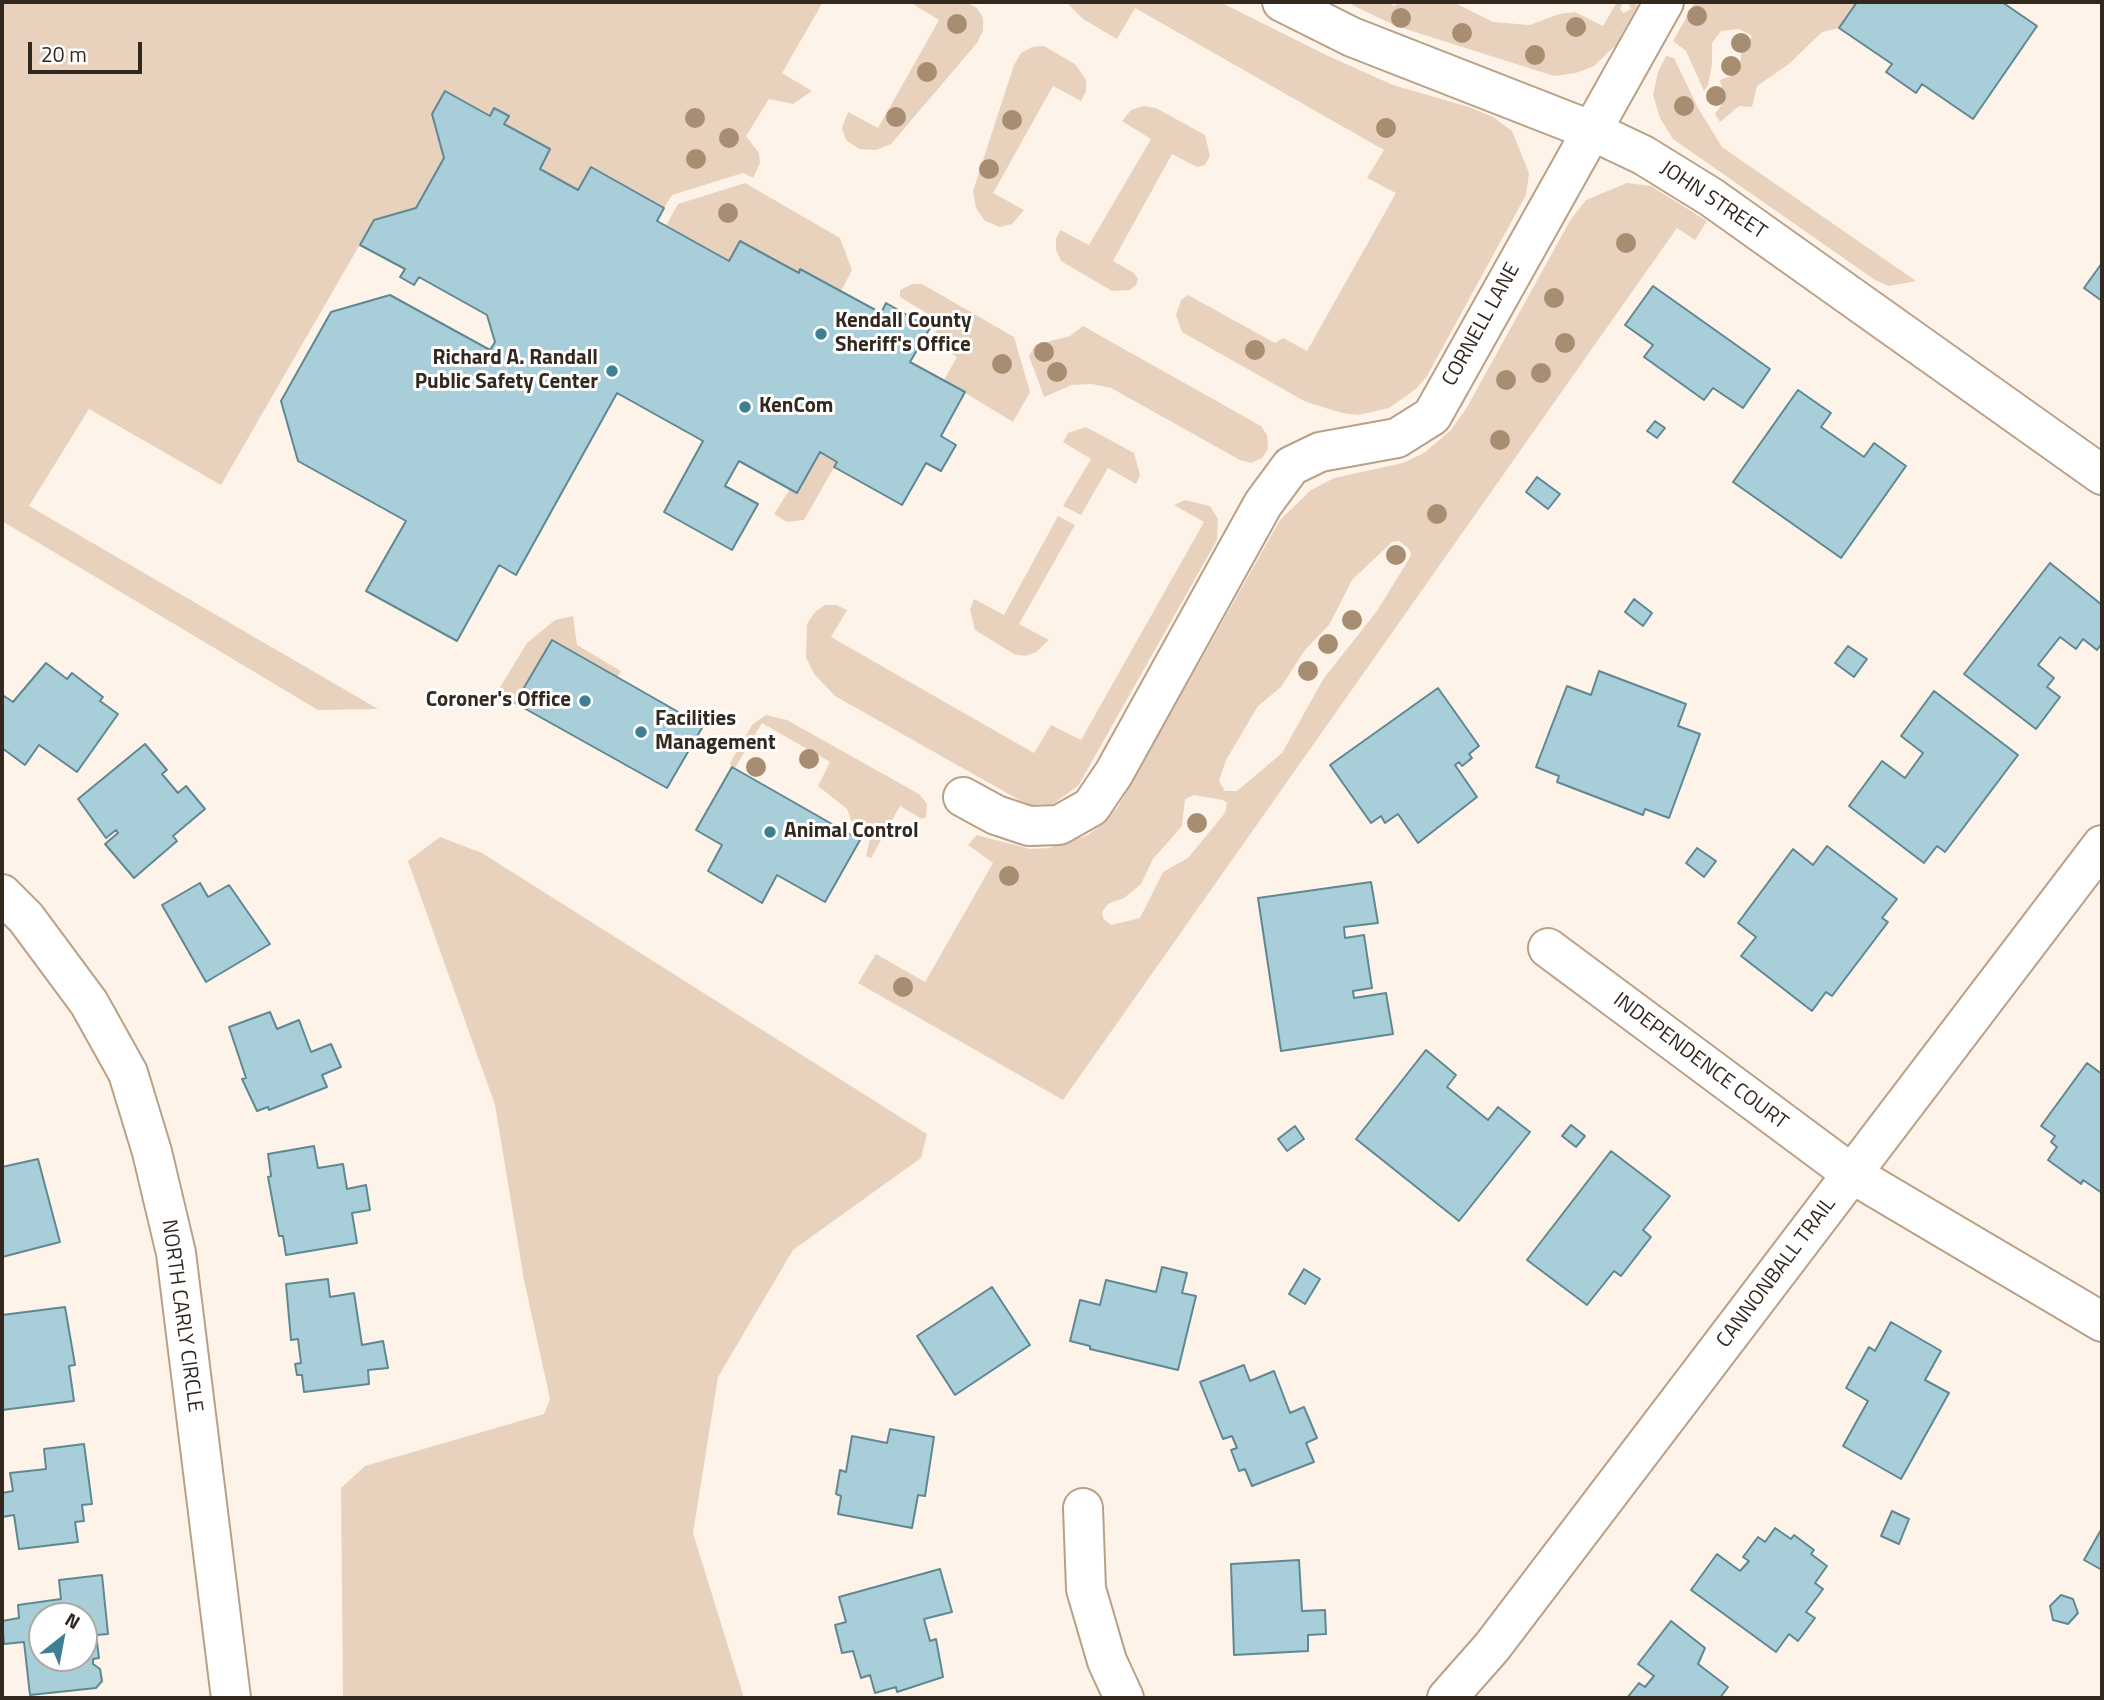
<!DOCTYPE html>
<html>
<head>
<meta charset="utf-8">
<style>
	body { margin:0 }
	#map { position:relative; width:2104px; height:1700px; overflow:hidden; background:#fef3e8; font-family:"Titillium Web",sans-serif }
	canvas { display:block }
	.frame { position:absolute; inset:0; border:4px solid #32281e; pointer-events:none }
	.north { position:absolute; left:28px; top:1602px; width:70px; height:70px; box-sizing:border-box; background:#fff; border:2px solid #ada9a5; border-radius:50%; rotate:31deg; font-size:19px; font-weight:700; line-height:28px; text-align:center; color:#32281e }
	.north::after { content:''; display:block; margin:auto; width:24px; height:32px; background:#3e8091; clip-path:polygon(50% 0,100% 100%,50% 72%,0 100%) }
	.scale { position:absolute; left:28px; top:42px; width:114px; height:32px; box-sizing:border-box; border:4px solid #32281e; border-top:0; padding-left:9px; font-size:21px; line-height:24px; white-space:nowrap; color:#32281e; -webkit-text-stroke:5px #fff; paint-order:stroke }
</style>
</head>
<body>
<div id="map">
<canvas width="2104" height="1700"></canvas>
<div class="frame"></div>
<div class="north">N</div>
<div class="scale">20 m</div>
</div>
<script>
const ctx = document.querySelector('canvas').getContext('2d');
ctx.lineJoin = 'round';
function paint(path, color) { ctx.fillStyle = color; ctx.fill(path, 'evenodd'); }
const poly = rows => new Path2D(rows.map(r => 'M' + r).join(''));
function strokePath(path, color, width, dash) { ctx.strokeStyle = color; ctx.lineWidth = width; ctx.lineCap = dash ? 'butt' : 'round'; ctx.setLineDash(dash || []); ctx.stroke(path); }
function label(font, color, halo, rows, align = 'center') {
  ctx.font = font + ' "Titillium Web",sans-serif'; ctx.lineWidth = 6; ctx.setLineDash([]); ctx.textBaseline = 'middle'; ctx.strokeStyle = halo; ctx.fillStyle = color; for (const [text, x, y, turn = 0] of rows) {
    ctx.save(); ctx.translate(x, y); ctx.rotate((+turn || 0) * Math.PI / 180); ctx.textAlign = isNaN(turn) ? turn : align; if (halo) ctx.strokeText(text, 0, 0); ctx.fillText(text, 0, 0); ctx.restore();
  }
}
const green = poly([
	[2,2,823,2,782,73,812,91,793,104,769,99,746,136,759,153,760,163,753,178,743,173,672,195,664,208,591,167,578,190,540,169,550,149,504,124,508,116,494,108,490,116,445,91,432,114,444,158,416,208,374,220,221,485,89,409,29,506,378,709,318,710,2,521],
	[910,2,966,2,977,8,983,18,983,31,977,43,891,144,876,150,859,149,846,140,842,128,848,112,878,128,939,20],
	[1066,2,1220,2,1326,55,1393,85,1469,107,1493,117,1512,131,1529,173,1526,195,1427,376,1416,389,1389,408,1358,415,1342,413,1306,402,1182,332,1176,315,1181,300,1188,295,1275,343,1283,338,1307,351,1396,193,1367,178,1384,150,1135,8,1117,39,1083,19],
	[1346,2,1387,2,1395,6,1398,2,1453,2,1493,22,1530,25,1559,14,1575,12,1603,26,1617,2,1623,2,1620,9,1623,13,1631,9,1628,2,1638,5,1616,45,1594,66,1576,73,1554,76,1396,26],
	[1695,2,1857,2,1839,28,1822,32,1789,64,1757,86,1752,107,1739,106,1720,122,1715,114,1725,100,1720,80,1739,73,1741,54,1752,36,1739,29,1721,31,1712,43,1712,64,1708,85,1704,91,1686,51,1673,41],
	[1044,46,1075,64,1086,80,1086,91,1081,101,1053,86,993,193,1024,210,1012,224,1000,227,985,221,976,208,973,191,1014,65,1021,53,1032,47],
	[1666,56,1674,58,1698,108,1722,147,1916,281,1889,286,1875,280,1673,139,1660,118,1653,95,1658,72],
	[1144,106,1156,108,1205,135,1210,156,1205,165,1197,167,1172,154,1113,261,1134,273,1138,279,1136,285,1130,290,1112,291,1061,261,1056,250,1056,239,1060,230,1089,245,1151,139,1122,121,1131,110],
	[745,183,840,238,852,270,841,291,801,269,799,273,740,241,729,261,666,226,678,204],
	[1627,183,1651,186,1707,221,1695,240,1677,228,1063,1100,858,983,876,954,925,982,993,863,968,845,977,835,1030,849,1049,848,1088,835,1105,822,1119,805,1280,520,1311,490,1334,478,1403,463,1424,453,1450,431,1466,409,1571,219,1586,200],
	[1399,541,1409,549,1411,554,1409,559,1377,611,1324,678,1282,753,1237,791,1225,791,1219,781,1226,760,1258,706,1281,687,1305,650,1329,625,1352,580,1392,542],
	[1194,795,1223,800,1227,803,1225,813,1188,858,1163,872,1140,918,1111,925,1103,918,1102,912,1108,904,1124,898,1141,884,1153,859,1182,826,1185,799],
	[912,284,922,284,1014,337,1030,392,1013,422,944,380,957,357,930,341,941,322,900,297,900,290],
	[1083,326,1261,426,1267,435,1268,449,1262,458,1251,463,1240,460,1111,388,1092,384,1072,385,1044,397,1029,356,1035,345,1070,336],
	[1086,427,1134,453,1140,475,1136,484,1108,468,1081,515,1063,506,1091,459,1063,442,1068,433],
	[820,452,837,462,804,520,787,522,774,514,790,489,797,492],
	[1185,500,1210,506,1218,519,1217,540,1078,786,1053,804,1031,805,1021,801,835,696,814,674,806,657,807,624,815,612,825,605,836,605,847,610,831,637,1034,753,1051,725,1081,740,1204,522,1174,505],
	[1058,516,1075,525,1019,624,1049,640,1036,652,1025,656,1014,654,975,630,970,610,974,599,1004,615],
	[573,616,577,645,621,671,617,677,552,640,515,703,501,698,499,689,527,643,555,620],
	[766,715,787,720,919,794,927,804,926,817,922,819,900,806,871,858,866,856,871,835,867,829,852,823,847,809,818,786,830,762,762,723,735,768,732,767,730,763,752,725],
	[440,837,482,853,927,1134,921,1158,793,1250,718,1377,693,1533,744,1698,343,1698,341,1488,365,1466,544,1414,550,1399,524,1280,495,1105,408,861]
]);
const building = poly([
	[1857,2,2002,2,2037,26,1973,119,1922,84,1916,93,1886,72,1892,64,1839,28,1857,2],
	[445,91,490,116,494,108,509,116,504,124,550,149,540,169,578,190,591,167,664,208,657,221,729,261,740,241,799,273,800,269,881,313,886,303,930,328,910,362,965,392,941,436,956,445,941,471,926,463,902,505,834,467,837,462,820,452,797,493,739,461,725,486,758,504,732,550,664,512,703,441,617,393,516,575,499,565,457,641,366,591,406,521,298,461,281,401,331,312,390,295,490,350,495,342,487,315,419,277,414,285,400,277,405,269,360,245,374,220,416,208,444,158,432,114,445,91],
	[2102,263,2102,301,2084,288,2102,263],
	[1653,286,1770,369,1743,408,1713,388,1704,400,1644,357,1653,345,1625,325,1653,286],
	[1798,390,1831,413,1821,427,1864,457,1874,443,1906,466,1841,558,1733,482,1798,390],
	[1655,421,1665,428,1657,438,1647,431,1655,421],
	[1537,477,1560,494,1548,509,1526,492,1537,477],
	[2050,563,2102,605,2102,643,2097,650,2083,639,2076,649,2060,637,2038,665,2054,678,2047,687,2060,697,2036,729,1964,674,2050,563],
	[1634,599,1652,613,1643,626,1625,612,1634,599],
	[552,640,703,726,667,788,515,703,552,640],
	[1848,646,1867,659,1854,677,1835,663,1848,646],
	[46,663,67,679,72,673,103,697,100,701,118,714,77,772,39,745,25,765,2,748,2,700,4,696,13,702,46,663],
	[1599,671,1686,704,1678,726,1700,734,1669,818,1645,809,1643,815,1557,782,1559,776,1536,767,1567,686,1591,695,1599,671],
	[1438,688,1479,746,1469,754,1472,758,1462,766,1459,762,1455,765,1477,797,1418,843,1398,814,1385,823,1381,816,1371,823,1330,765,1438,688],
	[1934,691,2018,755,1945,852,1937,846,1924,863,1849,806,1882,761,1905,778,1923,753,1901,736,1934,691],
	[145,744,167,770,162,774,178,793,186,786,205,809,173,836,177,841,134,878,105,844,118,833,116,830,106,838,78,799,145,744],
	[732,767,860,840,825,902,777,875,762,903,708,871,722,845,696,830,732,767],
	[1827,846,1897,899,1882,918,1888,922,1832,996,1826,992,1812,1011,1741,956,1756,937,1738,923,1793,849,1813,865,1827,846],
	[1697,848,1716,861,1704,877,1686,863,1697,848],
	[1371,882,1378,923,1344,927,1345,938,1364,935,1372,988,1353,991,1354,998,1386,993,1393,1034,1281,1051,1258,898,1371,882],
	[200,883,208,897,229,885,270,944,206,982,162,905,200,883],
	[270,1012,277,1029,299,1020,311,1052,331,1044,341,1067,322,1075,327,1087,269,1110,268,1107,257,1111,242,1079,246,1078,229,1027,270,1012],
	[1426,1050,1456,1075,1447,1087,1488,1120,1498,1107,1530,1132,1459,1221,1356,1139,1426,1050],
	[2087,1063,2102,1074,2102,1193,2083,1180,2081,1184,2048,1160,2057,1147,2051,1142,2055,1136,2041,1126,2087,1063],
	[1571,1125,1585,1136,1576,1147,1562,1136,1571,1125],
	[1295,1126,1304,1139,1287,1151,1278,1139,1295,1126],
	[314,1146,318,1168,343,1164,347,1189,366,1185,370,1210,352,1213,357,1243,286,1255,283,1236,279,1236,268,1177,271,1176,268,1154,314,1146],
	[1611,1151,1670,1196,1643,1230,1651,1237,1621,1276,1614,1271,1587,1305,1527,1260,1611,1151],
	[38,1159,60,1242,2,1257,2,1167,38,1159],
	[1162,1267,1187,1273,1182,1293,1196,1296,1178,1370,1090,1349,1090,1346,1070,1341,1080,1300,1100,1305,1106,1280,1156,1292,1162,1267],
	[1304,1269,1320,1279,1305,1304,1289,1294,1304,1269],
	[328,1279,330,1297,354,1293,362,1345,383,1341,388,1368,368,1370,369,1384,304,1392,302,1375,297,1375,295,1364,301,1363,298,1339,291,1340,286,1284,328,1279],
	[992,1287,1030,1345,955,1395,917,1336,992,1287],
	[65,1307,75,1365,69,1366,74,1401,2,1410,2,1315,65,1307],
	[1891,1322,1941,1351,1925,1380,1949,1393,1901,1479,1843,1446,1868,1401,1846,1388,1869,1347,1875,1351,1891,1322],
	[1244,1365,1250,1381,1274,1371,1290,1413,1304,1407,1317,1438,1306,1443,1314,1462,1252,1486,1245,1469,1239,1471,1231,1450,1237,1448,1232,1436,1223,1439,1200,1382,1244,1365],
	[890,1429,934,1437,925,1496,918,1495,912,1528,838,1514,841,1496,836,1494,840,1470,846,1472,852,1436,887,1443,890,1429],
	[84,1444,92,1504,82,1505,84,1521,75,1522,78,1542,19,1549,14,1515,2,1517,2,1493,13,1491,10,1473,46,1469,44,1449,84,1444],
	[1892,1511,1909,1519,1899,1544,1881,1536,1892,1511],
	[1775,1528,1791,1539,1794,1535,1814,1550,1811,1554,1827,1566,1815,1583,1823,1589,1806,1612,1815,1618,1798,1641,1789,1634,1776,1652,1691,1590,1717,1554,1740,1571,1749,1561,1743,1557,1758,1537,1765,1542,1775,1528],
	[2102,1528,2102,1570,2084,1560,2102,1528],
	[1299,1560,1302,1611,1325,1610,1326,1634,1308,1635,1308,1651,1234,1655,1231,1564,1299,1560],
	[940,1569,952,1612,924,1619,930,1641,936,1639,943,1677,897,1692,896,1687,875,1693,870,1675,861,1678,853,1651,842,1653,835,1625,846,1622,839,1597,940,1569],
	[102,1575,108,1634,96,1635,99,1658,93,1659,93,1664,100,1669,102,1681,96,1688,30,1695,24,1642,4,1644,2,1621,19,1618,18,1605,61,1599,59,1580,102,1575],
	[42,1616,84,1616,84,1658,42,1658,42,1616],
	[2061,1595,2073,1599,2078,1613,2068,1624,2053,1620,2050,1606,2061,1595],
	[1671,1621,1705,1648,1698,1664,1728,1687,1720,1698,1627,1698,1639,1683,1645,1687,1654,1676,1638,1664,1671,1621]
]);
const minor = poly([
	[1282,2,1352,37,1590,130,1643,155,1711,197,2102,475],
	[963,797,996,815,1029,826,1059,825,1091,807,1114,773,1263,504,1291,466,1320,452,1397,438,1432,416,1664,2],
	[2,894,26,918,89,1003,128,1073,152,1152,176,1253,231,1698],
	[1548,948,1852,1174,2102,1322],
	[1083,1508,1086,1589,1107,1661,1124,1698],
	[1447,1698,1492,1647,2102,845]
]);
const trees = [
	[1697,16],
	[1401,18],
	[957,24],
	[1576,27],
	[1462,33],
	[1741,43],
	[1535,55],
	[1731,66],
	[927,72],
	[1716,96],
	[1684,106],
	[896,117],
	[695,118],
	[1012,120],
	[1386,128],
	[729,138],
	[696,159],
	[989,169],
	[728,213],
	[1626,243],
	[1554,298],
	[1565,343],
	[1255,350],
	[1044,352],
	[1002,364],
	[1057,372],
	[1541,373],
	[1506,380],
	[1500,440],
	[1437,514],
	[1396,555],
	[1352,620],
	[1328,644],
	[1308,671],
	[809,759],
	[756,767],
	[1197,823],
	[1009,876],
	[903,987]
];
const markers = [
	[821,334,7,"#3e8091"],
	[612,371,7,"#3e8091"],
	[745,407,7,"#3e8091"],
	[585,701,7,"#3e8091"],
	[641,732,7,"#3e8091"],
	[770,832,7,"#3e8091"]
];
const streetNames = [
	["JOHN STREET",1713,201,34],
	["CORNELL LANE",1482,325,-61],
	["INDEPENDENCE COURT",1700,1062,37],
	["CANNONBALL TRAIL",1777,1273,-53],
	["NORTH CARLY CIRCLE",181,1316,82]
];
const poiNames = [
	["Kendall County",835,322],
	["Sheriff's Office",835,346],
	["Richard A. Randall",598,359,"right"],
	["Public Safety Center",598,383,"right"],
	["KenCom",759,407],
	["Coroner's Office",571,701,"right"],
	["Facilities",655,720],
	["Management",655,744],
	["Animal Control",784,832]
];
paint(green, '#e8d2bd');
paint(building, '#a7ced9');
strokePath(building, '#608893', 2);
strokePath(minor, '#baa087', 42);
strokePath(minor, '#fff', 38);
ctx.fillStyle = '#a78e72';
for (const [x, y] of trees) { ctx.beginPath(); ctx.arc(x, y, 10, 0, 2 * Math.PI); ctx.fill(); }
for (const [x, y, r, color] of markers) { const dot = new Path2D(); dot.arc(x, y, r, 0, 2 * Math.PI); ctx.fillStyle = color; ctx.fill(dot); strokePath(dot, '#fff', 2.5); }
label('21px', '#32281e', '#fff', streetNames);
label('bold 21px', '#32281e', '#fff', poiNames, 'left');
</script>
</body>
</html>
